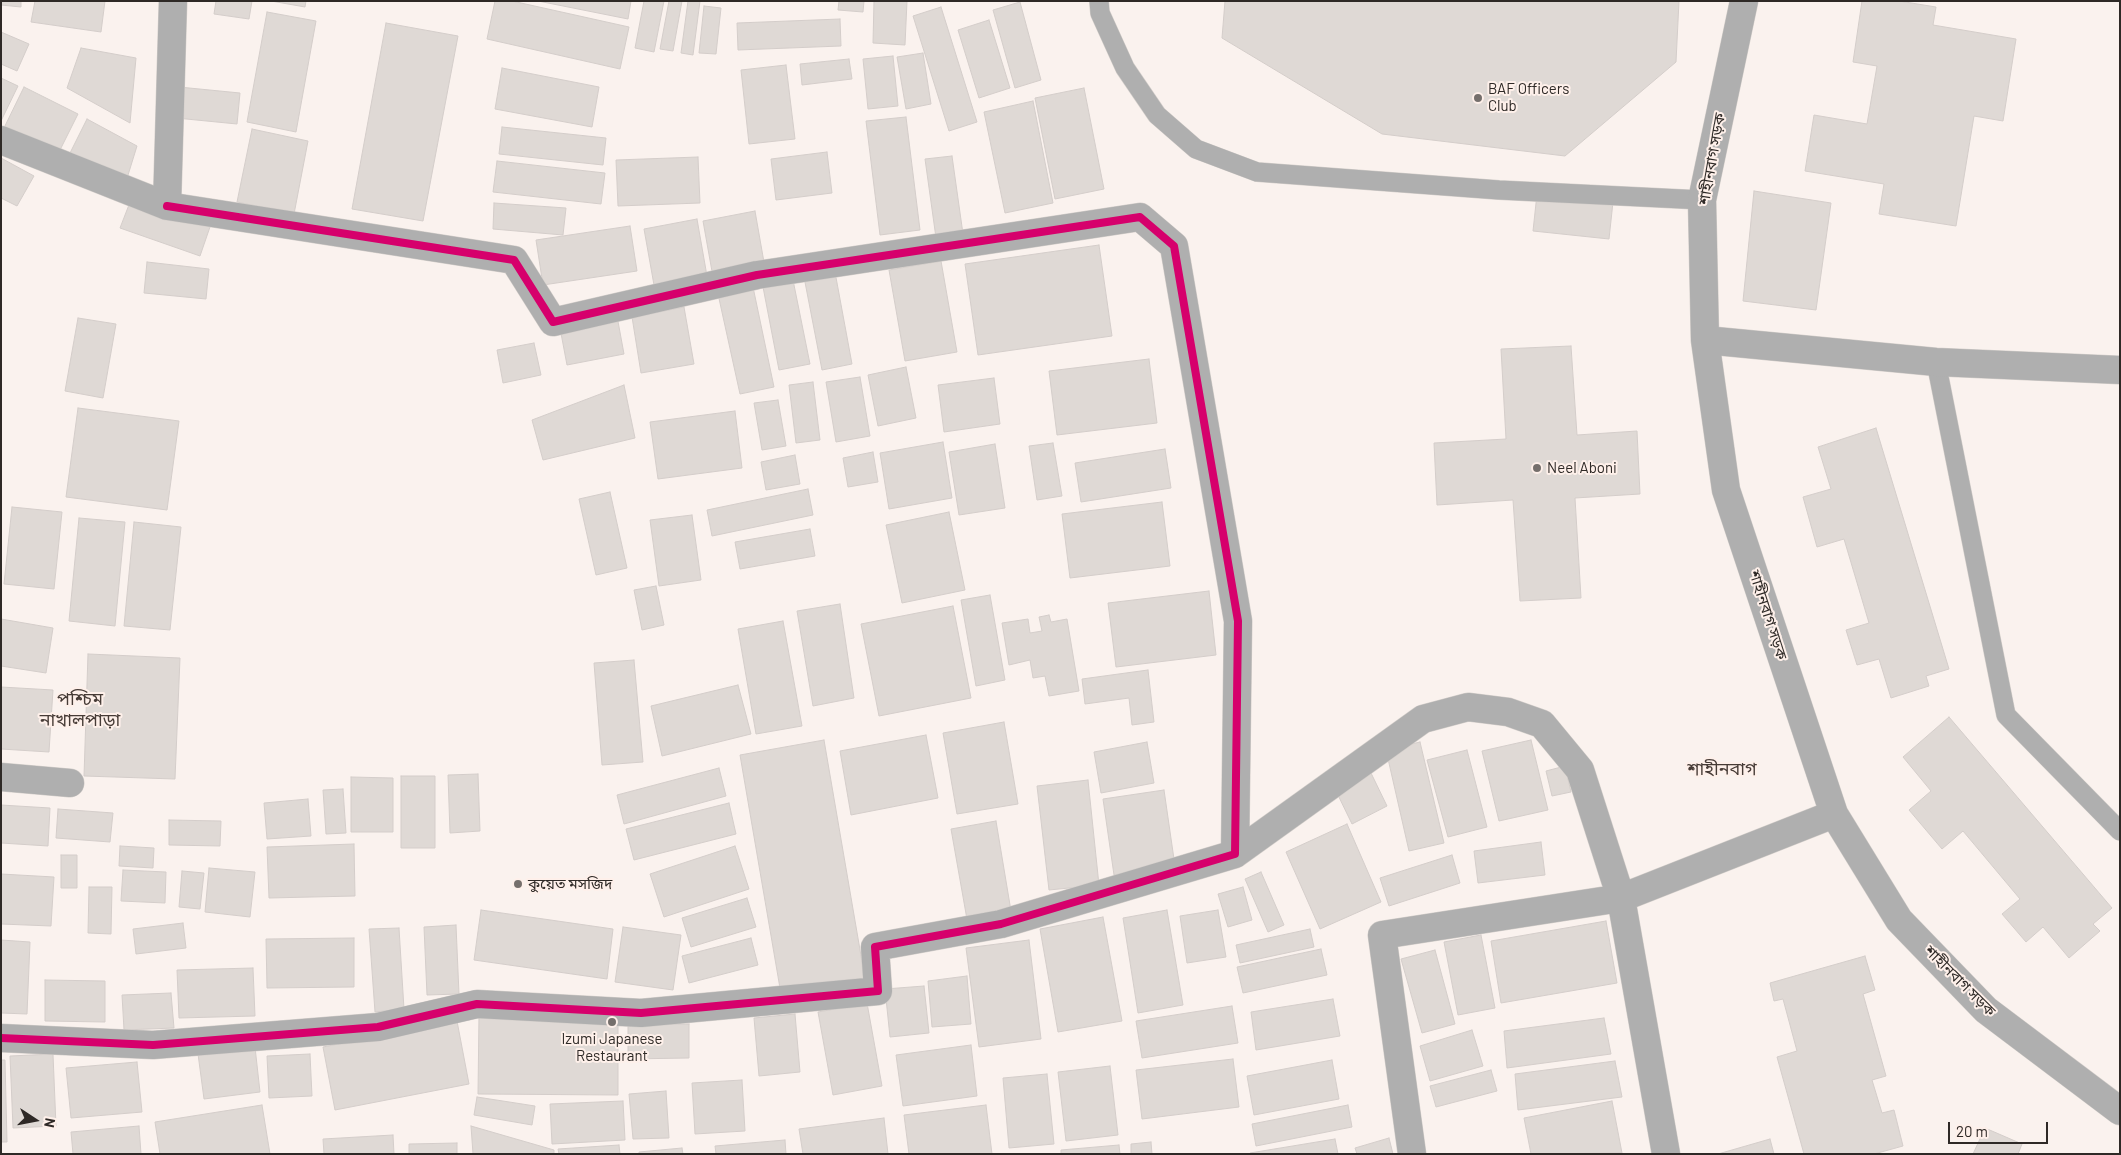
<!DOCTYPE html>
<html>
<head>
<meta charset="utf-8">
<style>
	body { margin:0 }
	#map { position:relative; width:2121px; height:1155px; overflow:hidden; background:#faf2ee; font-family:Barlow,sans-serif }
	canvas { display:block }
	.frame { position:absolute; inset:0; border:2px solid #2e2926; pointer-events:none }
	.north { position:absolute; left:10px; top:1095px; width:50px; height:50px; -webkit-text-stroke:4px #fef0ea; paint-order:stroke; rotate:101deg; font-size:14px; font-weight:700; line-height:20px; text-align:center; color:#2e2926 }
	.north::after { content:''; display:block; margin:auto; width:18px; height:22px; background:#2e2926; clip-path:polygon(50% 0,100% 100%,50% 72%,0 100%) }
	.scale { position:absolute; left:1948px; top:1122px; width:100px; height:22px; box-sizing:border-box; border:2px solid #2e2926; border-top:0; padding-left:6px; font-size:15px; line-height:18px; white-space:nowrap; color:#2e2926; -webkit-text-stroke:4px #fef0ea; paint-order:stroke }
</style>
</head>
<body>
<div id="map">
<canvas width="2121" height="1155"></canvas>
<div class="frame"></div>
<div class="north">N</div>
<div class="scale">20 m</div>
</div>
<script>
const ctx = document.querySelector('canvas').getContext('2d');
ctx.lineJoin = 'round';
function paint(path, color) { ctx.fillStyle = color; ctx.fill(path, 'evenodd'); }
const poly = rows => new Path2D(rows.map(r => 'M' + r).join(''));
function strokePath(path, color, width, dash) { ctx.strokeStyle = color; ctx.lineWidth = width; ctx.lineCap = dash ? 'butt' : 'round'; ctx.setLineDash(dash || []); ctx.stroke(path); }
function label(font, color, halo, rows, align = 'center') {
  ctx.font = font + ' Barlow,"Noto Sans Bengali",sans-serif'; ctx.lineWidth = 4; ctx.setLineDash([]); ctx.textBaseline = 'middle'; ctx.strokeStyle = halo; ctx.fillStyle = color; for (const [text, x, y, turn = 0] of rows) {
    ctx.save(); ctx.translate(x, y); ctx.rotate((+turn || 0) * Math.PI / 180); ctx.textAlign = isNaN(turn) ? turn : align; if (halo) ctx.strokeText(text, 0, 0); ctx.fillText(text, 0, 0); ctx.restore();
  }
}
const building = poly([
	[1,1,21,1,21,7,1,5,1,1],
	[35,1,105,1,101,32,31,22,35,1],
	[216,1,252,1,249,19,214,14,216,1],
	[271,1,306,1,305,7,271,1],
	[495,1,512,1,629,27,620,69,487,39,495,1],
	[538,1,631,1,628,19,538,1],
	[644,1,664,1,654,52,635,48,644,1],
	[669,1,682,1,673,51,660,49,669,1],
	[688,1,700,1,693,55,681,53,688,1],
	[839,1,864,1,863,12,838,10,839,1],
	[874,1,907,1,905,45,873,43,874,1],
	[1225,1,1679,1,1676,62,1565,156,1382,134,1222,38,1225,1],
	[1862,1,1899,1,1936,7,1933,25,2016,39,2003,121,1974,116,1956,226,1879,214,1884,184,1805,171,1814,115,1867,124,1877,66,1853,62,1862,1],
	[1020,2,1041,80,1015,88,993,10,1020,2],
	[704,6,721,8,716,54,699,53,704,6],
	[941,7,977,122,949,131,913,16,941,7],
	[267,12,316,21,296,132,247,122,267,12],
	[840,19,841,46,738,50,737,23,840,19],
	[989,20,1010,88,979,98,958,30,989,20],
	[386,23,458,36,423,221,352,209,386,23],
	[1,32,29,44,17,71,1,64,1,32],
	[81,48,136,58,130,123,67,88,81,48],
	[923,53,931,104,906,109,897,57,923,53],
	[893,56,898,106,868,109,863,59,893,56],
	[849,59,852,79,802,85,800,64,849,59],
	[786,65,795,139,749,144,741,70,786,65],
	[502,68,599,87,592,127,495,109,502,68],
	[1,78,18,86,1,121,1,78],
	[24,87,78,114,56,158,2,132,24,87],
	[179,87,240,93,237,124,176,118,179,87],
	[1084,88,1104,189,1055,199,1035,98,1084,88],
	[1033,101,1053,203,1005,213,984,112,1033,101],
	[906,117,920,230,880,235,866,121,906,117],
	[87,119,137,146,124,188,64,165,87,119],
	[502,127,606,138,603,165,499,154,502,127],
	[252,129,308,141,294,214,237,202,252,129],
	[827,152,832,193,776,200,771,159,827,152],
	[952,156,964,241,937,245,925,159,952,156],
	[698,157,700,203,618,206,616,160,698,157],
	[1,158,34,176,17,206,1,198,1,158],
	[497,161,605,173,601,204,493,192,497,161],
	[1754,191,1831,203,1816,310,1743,301,1754,191],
	[1537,194,1613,202,1609,239,1533,231,1537,194],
	[132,197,211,224,200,256,120,228,132,197],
	[494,203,566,208,563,235,493,229,494,203],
	[755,211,765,268,713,277,703,221,755,211],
	[697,219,707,276,654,285,644,229,697,219],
	[630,226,637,271,543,285,536,240,630,226],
	[1099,245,1112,336,978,355,965,264,1099,245],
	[941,261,957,352,905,361,889,270,941,261],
	[147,262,209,269,206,299,144,293,147,262],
	[835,272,852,364,822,370,804,277,835,272],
	[793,280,810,364,779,370,763,287,793,280],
	[753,287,774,387,740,394,718,294,753,287],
	[684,307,694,364,641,373,632,317,684,307],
	[617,316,624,354,567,365,560,328,617,316],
	[78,318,116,324,103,398,65,391,78,318],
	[534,343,541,375,503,383,497,350,534,343],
	[1571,346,1577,435,1637,431,1640,494,1575,498,1581,598,1520,601,1513,500,1437,505,1434,443,1506,439,1501,349,1571,346],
	[1149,359,1157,423,1057,435,1049,371,1149,359],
	[906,367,916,418,878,426,868,375,906,367],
	[860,377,870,436,836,442,826,382,860,377],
	[994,378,1000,424,944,432,938,385,994,378],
	[813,382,820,440,796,443,789,385,813,382],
	[624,385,635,438,543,460,532,420,624,385],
	[778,400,786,446,762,450,754,403,778,400],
	[78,408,179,421,167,510,66,497,78,408],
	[735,411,742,468,658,479,650,422,735,411],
	[1876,428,1949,669,1926,676,1929,686,1891,698,1879,659,1857,665,1846,630,1869,623,1844,539,1817,547,1803,497,1831,489,1818,447,1876,428],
	[943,442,952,498,889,509,880,453,943,442],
	[1053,443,1062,496,1037,500,1029,446,1053,443],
	[995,444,1005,508,959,515,949,452,995,444],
	[1165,449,1171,488,1081,502,1075,463,1165,449],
	[873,452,878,482,848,487,843,458,873,452],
	[795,455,800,484,766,490,761,462,795,455],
	[808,489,813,515,712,536,707,510,808,489],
	[610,492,627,568,596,575,579,499,610,492],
	[1162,502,1170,566,1070,578,1062,514,1162,502],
	[12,507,62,512,54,589,4,584,12,507],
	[949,512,965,590,902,603,886,525,949,512],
	[692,515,701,580,659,586,650,520,692,515],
	[79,518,125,522,115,626,69,621,79,518],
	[134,522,181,527,170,630,124,626,134,522],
	[810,529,815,556,740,569,735,542,810,529],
	[656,586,664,625,642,630,634,590,656,586],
	[1209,591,1216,655,1116,667,1108,603,1209,591],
	[990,595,1005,680,976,686,961,600,990,595],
	[840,604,854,698,813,706,797,611,840,604],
	[953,606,971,698,879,716,861,624,953,606],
	[1049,615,1051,622,1067,619,1079,691,1049,696,1045,676,1033,678,1030,660,1009,665,1002,623,1028,619,1030,633,1042,631,1039,617,1049,615],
	[1,619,53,628,46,673,1,666,1,619],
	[783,621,802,726,756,734,738,629,783,621],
	[88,654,180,658,175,779,84,776,88,654],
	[634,660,643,762,602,765,594,663,634,660],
	[1148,670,1154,722,1132,725,1129,698,1085,704,1082,679,1148,670],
	[738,685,751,734,662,756,651,706,738,685],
	[1,687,53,690,49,752,1,749,1,687],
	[1949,717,2112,908,2093,924,2100,931,2069,958,2043,927,2026,942,2002,914,2020,899,1963,831,1942,849,1909,810,1931,791,1903,757,1949,717],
	[1004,722,1018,804,957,814,943,733,1004,722],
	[926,735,938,798,851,815,840,751,926,735],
	[824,740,865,979,781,994,740,755,824,740],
	[1531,740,1548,810,1499,821,1482,751,1531,740],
	[1147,742,1154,783,1101,793,1094,752,1147,742],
	[1420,742,1444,843,1409,851,1386,750,1420,742],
	[1467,750,1487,827,1448,837,1427,760,1467,750],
	[1565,766,1571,792,1552,796,1546,771,1565,766],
	[719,768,726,796,624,824,617,795,719,768],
	[1371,773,1387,806,1352,824,1336,791,1371,773],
	[478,774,480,831,450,833,448,775,478,774],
	[401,776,435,776,435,848,401,848,401,776],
	[351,777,393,778,393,832,351,832,351,777],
	[1088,780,1099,885,1049,890,1037,786,1088,780],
	[343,789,346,833,326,834,323,790,343,789],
	[1164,790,1175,866,1114,875,1103,799,1164,790],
	[308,799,311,836,267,839,264,803,308,799],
	[729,803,736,834,634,860,626,829,729,803],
	[1,805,50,808,48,846,1,843,1,805],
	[58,809,113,813,110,842,56,838,58,809],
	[169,820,221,821,220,846,169,845,169,820],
	[996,821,1012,917,968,925,951,829,996,821],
	[1347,824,1381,902,1320,929,1286,852,1347,824],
	[1541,842,1545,875,1478,883,1474,851,1541,842],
	[354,844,355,896,269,898,267,847,354,844],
	[120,846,154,848,153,868,119,866,120,846],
	[735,846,749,889,664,917,650,874,735,846],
	[61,855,77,855,77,888,61,888,61,855],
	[1452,855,1460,883,1389,906,1380,878,1452,855],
	[209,868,255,872,250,917,205,912,209,868],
	[123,870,166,872,165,903,121,901,123,870],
	[182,871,204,873,200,909,179,907,182,871],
	[1261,872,1284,925,1268,932,1245,879,1261,872],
	[1,874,54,877,51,926,1,924,1,874],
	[89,887,112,887,111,934,88,933,89,887],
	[1243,887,1252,920,1228,927,1218,894,1243,887],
	[747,898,756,927,691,947,682,918,747,898],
	[481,910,613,929,607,979,474,960,481,910],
	[1167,910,1183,1005,1138,1013,1123,918,1167,910],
	[1218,910,1226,957,1187,963,1180,916,1218,910],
	[1103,917,1122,1021,1058,1032,1040,929,1103,917],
	[1606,921,1617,983,1501,1003,1491,941,1606,921],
	[183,923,186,948,136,954,133,929,183,923],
	[456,925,459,994,427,995,424,927,456,925],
	[623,927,681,935,673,990,615,982,623,927],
	[399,928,404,1009,375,1012,369,929,399,928],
	[1310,929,1314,947,1240,963,1236,945,1310,929],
	[1481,935,1495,1008,1458,1015,1444,942,1481,935],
	[354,938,354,987,267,988,266,939,354,938],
	[751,938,758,965,689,983,682,956,751,938],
	[1,940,30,942,27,1014,1,1013,1,940],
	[1029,940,1041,1039,979,1047,966,948,1029,940],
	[1321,949,1327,975,1243,993,1237,967,1321,949],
	[1435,950,1455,1024,1422,1033,1401,959,1435,950],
	[1865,956,1875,990,1863,994,1886,1076,1872,1080,1882,1113,1894,1110,1903,1146,1874,1154,1804,1154,1777,1057,1797,1051,1783,999,1774,1001,1770,983,1865,956],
	[253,968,255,1016,179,1018,177,970,253,968],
	[967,976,971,1024,932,1027,928,981,967,976],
	[45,980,105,981,105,1022,45,1021,45,980],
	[924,986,929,1033,890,1037,885,989,924,986],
	[171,993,174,1028,124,1030,122,995,171,993],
	[1333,999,1340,1036,1256,1050,1251,1012,1333,999],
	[867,1003,882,1086,833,1095,818,1012,867,1003],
	[1232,1006,1238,1043,1142,1058,1136,1021,1232,1006],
	[795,1014,800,1072,759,1076,754,1018,795,1014],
	[479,1015,618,1017,618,1095,478,1094,479,1015],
	[1604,1018,1611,1054,1507,1068,1504,1031,1604,1018],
	[457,1021,469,1084,335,1110,323,1047,457,1021],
	[689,1024,689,1058,628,1059,628,1025,689,1024],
	[1472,1030,1483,1066,1430,1081,1420,1046,1472,1030],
	[971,1045,977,1096,903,1106,896,1055,971,1045],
	[255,1047,260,1092,204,1099,198,1054,255,1047],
	[53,1054,56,1126,13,1128,10,1056,53,1054],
	[310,1054,312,1096,269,1098,267,1056,310,1054],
	[1233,1059,1239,1107,1142,1119,1136,1070,1233,1059],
	[1,1060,5,1060,7,1142,1,1142,1,1060],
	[1332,1060,1339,1099,1254,1115,1247,1076,1332,1060],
	[1615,1061,1622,1097,1518,1110,1515,1074,1615,1061],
	[137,1062,142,1112,71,1118,66,1068,137,1062],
	[1110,1066,1118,1135,1066,1141,1058,1072,1110,1066],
	[1491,1070,1497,1091,1436,1107,1430,1086,1491,1070],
	[1047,1074,1054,1144,1009,1148,1003,1078,1047,1074],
	[742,1080,745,1131,695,1134,692,1083,742,1080],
	[666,1091,669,1138,633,1139,629,1094,666,1091],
	[477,1097,535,1106,532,1125,474,1115,477,1097],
	[623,1101,625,1140,552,1144,550,1104,623,1101],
	[1612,1101,1622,1153,1531,1154,1524,1118,1612,1101],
	[262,1105,270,1154,160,1154,155,1122,262,1105],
	[986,1105,992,1154,909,1154,904,1115,986,1105],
	[1348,1105,1352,1127,1256,1146,1252,1124,1348,1105],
	[884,1118,888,1154,803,1154,799,1129,884,1118],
	[139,1126,141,1154,73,1154,71,1132,139,1126],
	[471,1126,554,1150,554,1154,473,1154,471,1126],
	[1985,1128,2022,1144,2018,1154,1973,1154,1985,1128],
	[393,1135,394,1154,324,1154,323,1139,393,1135],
	[1389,1138,1393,1154,1357,1154,1355,1148,1389,1138],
	[1335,1139,1338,1154,1250,1154,1250,1153,1335,1139],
	[1770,1139,1774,1154,1718,1154,1770,1139],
	[785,1140,786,1154,716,1154,715,1146,785,1140],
	[1151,1142,1152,1154,1131,1154,1131,1144,1151,1142],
	[457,1143,457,1154,409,1154,409,1144,457,1143],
	[619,1145,620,1154,559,1154,558,1149,619,1145],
	[1119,1145,1120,1154,1061,1154,1061,1150,1119,1145],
	[682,1148,683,1154,639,1154,639,1152,682,1148]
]);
const lane = poly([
	[1099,1,1100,13,1125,68,1157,115,1196,149,1257,172,1499,190,1702,200],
	[1936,362,2006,715,2120,831]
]);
const street = poly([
	[1744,1,1702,200,1705,340,1726,490,1834,814,1899,920,1986,1010,2120,1111],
	[1,140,167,206,173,1],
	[1705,340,1936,362,2120,370],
	[1,777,70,783],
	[1235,854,1423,719,1468,707,1508,712,1542,724,1580,770,1621,898,1666,1154],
	[1,1038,153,1045,378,1027,477,1004,641,1013,878,991,875,947,1001,924,1235,854,1238,621,1174,246,1140,217,757,275,553,322,514,260,167,206],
	[1412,1154,1382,935,1621,898,1834,814]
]);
const cycleway = poly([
	[1,1038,153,1045,378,1027,477,1004,641,1013,878,991,875,947,1001,924,1235,854,1238,621,1174,246,1140,217,757,275,553,322,514,260,167,206]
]);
const markers = [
	[1478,98,5,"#756f6c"],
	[1537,468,5,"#756f6c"],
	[518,884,5,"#756f6c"],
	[612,1022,5,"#756f6c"]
];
const poiNames = [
	["BAF Officers",1488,89],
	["Club",1488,106],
	["Neel Aboni",1547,468],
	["কুয়েত মসজিদ",528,884],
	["Izumi Japanese",612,1039,"center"],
	["Restaurant",612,1056,"center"]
];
const streetNames = [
	["শাহীনবাগ সড়ক",1712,159,-80],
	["শাহীনবাগ সড়ক",1768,615,72],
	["শাহীনবাগ সড়ক",1960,981,45]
];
const quarterNames = [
	["পশ্চিম",80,699],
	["নাখালপাড়া",80,720],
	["শাহীনবাগ",1722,769]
];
paint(building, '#dfd9d5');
strokePath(building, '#d4cdca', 1);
strokePath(lane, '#d4cfcb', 20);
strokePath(street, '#d4cfcb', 29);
strokePath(lane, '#afafaf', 19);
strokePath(street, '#afafaf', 28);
strokePath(cycleway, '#d6006c', 8);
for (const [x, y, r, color] of markers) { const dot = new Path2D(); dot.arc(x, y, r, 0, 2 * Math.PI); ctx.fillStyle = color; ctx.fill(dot); strokePath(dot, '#fef0ea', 2); }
label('15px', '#2e2926', '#fef0ea', poiNames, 'left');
label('15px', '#2e2926', '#fef0ea', streetNames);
label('18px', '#463b36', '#fef0ea', quarterNames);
</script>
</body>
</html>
